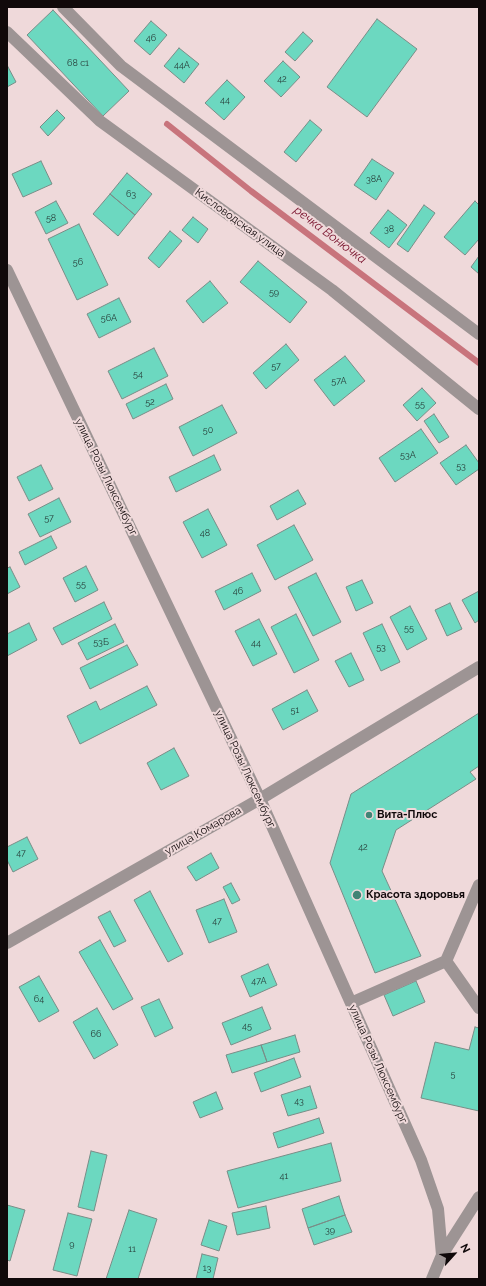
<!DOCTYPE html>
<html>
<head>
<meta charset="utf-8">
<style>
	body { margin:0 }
	#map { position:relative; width:486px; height:1286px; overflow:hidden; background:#efd9da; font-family:Raleway,sans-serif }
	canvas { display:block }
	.frame { position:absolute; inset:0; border:8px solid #10090a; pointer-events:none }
	.north { position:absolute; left:434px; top:1234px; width:40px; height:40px; -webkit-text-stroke:3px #efd9da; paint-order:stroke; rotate:63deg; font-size:11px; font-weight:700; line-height:16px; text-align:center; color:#10090a }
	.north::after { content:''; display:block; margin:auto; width:14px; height:18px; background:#10090a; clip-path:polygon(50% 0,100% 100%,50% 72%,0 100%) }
</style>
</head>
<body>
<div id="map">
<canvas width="486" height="1286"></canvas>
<div class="frame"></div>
<div class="north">N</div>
</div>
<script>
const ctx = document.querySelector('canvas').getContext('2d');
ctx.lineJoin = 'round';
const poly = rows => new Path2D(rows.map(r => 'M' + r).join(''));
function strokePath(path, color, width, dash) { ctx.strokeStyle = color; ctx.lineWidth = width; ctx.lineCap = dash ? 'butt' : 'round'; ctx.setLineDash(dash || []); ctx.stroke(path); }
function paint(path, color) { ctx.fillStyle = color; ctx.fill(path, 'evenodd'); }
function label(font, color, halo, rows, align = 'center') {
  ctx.font = font + ' Raleway,sans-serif'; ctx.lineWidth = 4; ctx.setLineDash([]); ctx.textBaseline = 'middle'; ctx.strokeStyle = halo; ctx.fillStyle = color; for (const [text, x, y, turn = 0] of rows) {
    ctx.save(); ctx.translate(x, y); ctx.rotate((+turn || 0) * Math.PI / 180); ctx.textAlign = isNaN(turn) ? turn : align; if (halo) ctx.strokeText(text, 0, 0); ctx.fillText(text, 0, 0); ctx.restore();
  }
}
const stream = poly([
	[167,124,251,191,479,363]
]);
const building = poly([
	[53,10,129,91,103,116,27,35,53,10],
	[377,19,417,49,367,117,327,87,377,19],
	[151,21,167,35,150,55,134,41,151,21],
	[303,32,313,41,295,61,285,52,303,32],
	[179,48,199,64,184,83,164,66,179,48],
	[283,61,300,77,281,97,264,81,283,61],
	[7,65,16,82,7,87,7,65],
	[227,80,245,97,224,120,205,103,227,80],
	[57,110,65,118,48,136,40,127,57,110],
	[310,120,322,130,296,162,284,152,310,120],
	[372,159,394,173,376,200,354,185,372,159],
	[41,161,52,184,23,197,12,174,41,161],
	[127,173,152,194,135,215,110,194,127,173],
	[110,194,135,215,118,236,93,214,110,194],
	[56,201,68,223,46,234,35,212,56,201],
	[475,201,479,205,479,239,465,255,444,237,475,201],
	[424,205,435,213,408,252,397,244,424,205],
	[388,210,407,225,389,248,370,233,388,210],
	[193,217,208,229,198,243,182,230,193,217],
	[79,224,108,285,77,300,48,239,79,224],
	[170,231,182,241,159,268,148,258,170,231],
	[479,256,479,274,471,267,479,256],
	[258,261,307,302,290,323,240,282,258,261],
	[210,281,228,303,203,323,186,301,210,281],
	[119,298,131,322,99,338,87,314,119,298],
	[286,344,299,360,266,389,253,373,286,344],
	[154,348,168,376,122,399,108,371,154,348],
	[345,356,365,381,334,406,314,380,345,356],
	[166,384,173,399,133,419,126,404,166,384],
	[422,388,436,403,417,421,403,405,422,388],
	[222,405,237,433,193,456,179,427,222,405],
	[434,414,449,437,439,443,424,421,434,414],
	[421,429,438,453,395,482,379,458,421,429],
	[466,445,479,463,479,469,456,485,440,463,466,445],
	[214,455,221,470,176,492,169,477,214,455],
	[41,465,53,489,29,501,17,477,41,465],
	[298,490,306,504,277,520,270,506,298,490],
	[59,498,71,522,40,537,28,514,59,498],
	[208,509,227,545,202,558,183,522,208,509],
	[294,525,313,560,275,580,257,545,294,525],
	[51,536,57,548,25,565,19,552,51,536],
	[86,566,98,590,75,602,63,578,86,566],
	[10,567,20,587,7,594,7,568,10,567],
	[252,573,261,591,224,610,215,591,252,573],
	[316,573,341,622,313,636,288,587,316,573],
	[362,580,373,603,356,611,346,587,362,580],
	[479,591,479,620,475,623,462,600,479,591],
	[104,602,112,619,62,645,53,628,104,602],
	[450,603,462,629,447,636,435,610,450,603],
	[410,606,427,639,407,650,390,617,410,606],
	[296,614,319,660,294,673,271,627,296,614],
	[259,619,277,654,253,666,235,631,259,619],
	[29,623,37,640,7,656,7,634,29,623],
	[115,624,124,642,87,660,78,643,115,624],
	[382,624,400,662,381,671,363,633,382,624],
	[127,645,138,665,90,689,80,668,127,645],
	[351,653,364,680,349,687,335,661,351,653],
	[147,686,157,705,80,744,67,716,96,701,100,710,147,686],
	[307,690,318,711,283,730,272,709,307,690],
	[479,713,479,766,470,772,476,779,396,830,382,871,421,956,375,973,330,863,351,794,479,713],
	[174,748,189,776,161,790,147,763,174,748],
	[27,837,38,859,13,872,7,860,7,847,27,837],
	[211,853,219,868,196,881,187,867,211,853],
	[231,883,240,900,232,904,223,887,231,883],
	[150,891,183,954,168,962,134,900,150,891],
	[224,899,237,932,209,943,196,910,224,899],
	[110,911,126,941,114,947,98,917,110,911],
	[100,940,133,999,113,1010,79,952,100,940],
	[268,964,277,985,250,997,241,976,268,964],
	[39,976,59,1011,39,1022,19,987,39,976],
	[416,981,425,1002,393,1016,384,995,416,981],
	[159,999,173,1028,155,1037,141,1007,159,999],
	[262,1007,271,1029,231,1045,222,1023,262,1007],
	[97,1008,118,1045,94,1059,73,1022,97,1008],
	[475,1027,479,1028,479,1111,421,1098,435,1042,469,1050,475,1027],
	[295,1035,300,1052,267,1062,261,1045,295,1035],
	[261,1045,267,1062,232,1073,226,1055,261,1045],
	[294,1058,301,1077,261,1092,254,1073,294,1058],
	[310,1086,317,1108,288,1116,281,1095,310,1086],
	[216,1092,223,1109,200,1118,193,1102,216,1092],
	[319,1118,324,1133,278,1148,273,1133,319,1118],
	[331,1143,341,1181,238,1208,227,1171,331,1143],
	[91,1151,107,1155,94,1211,78,1207,91,1151],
	[339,1196,345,1215,308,1228,302,1209,339,1196],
	[7,1205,25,1210,10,1261,7,1260,7,1205],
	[266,1206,270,1228,237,1235,232,1213,266,1206],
	[129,1210,157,1219,138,1279,106,1279,129,1210],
	[68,1213,92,1219,77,1276,53,1270,68,1213],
	[345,1215,352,1232,314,1245,308,1228,345,1215],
	[209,1220,227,1226,219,1251,201,1245,209,1220],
	[202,1254,218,1258,213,1279,196,1279,202,1254]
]);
const minor = poly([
	[63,7,121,66,479,334],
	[7,32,100,121,332,290,479,409],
	[7,270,260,799,421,1160,438,1209,442,1255,432,1279],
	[7,943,260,799,479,667],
	[446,961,479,1008],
	[351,1003,446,961,479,885],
	[442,1255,479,1197]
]);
const markers = [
	[369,815,4,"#428475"],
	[357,895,5,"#428475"]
];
const numberNames = [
	["46",151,38],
	["68 с1",78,63],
	["44А",182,65],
	["42",282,79],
	["44",225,100],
	["38А",374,179],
	["63",131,194],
	["58",51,218],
	["38",389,229],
	["56",78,262],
	["59",274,292],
	["56А",109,318],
	["57",276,366],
	["54",138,374],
	["57А",339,381],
	["52",150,402],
	["55",420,404],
	["50",208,430],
	["53А",408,455],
	["53",461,466],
	["57",49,518],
	["48",205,533],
	["55",81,584],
	["46",238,591],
	["55",409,628],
	["53Б",101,642],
	["44",256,643],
	["53",381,647],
	["51",295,710],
	["42",363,847],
	["47",21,853],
	["47",217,921],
	["47А",259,981],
	["64",39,999],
	["45",247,1026],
	["66",96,1034],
	["5",453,1074],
	["43",299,1101],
	["41",284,1176],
	["39",330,1230],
	["9",72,1244],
	["11",132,1249],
	["13",207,1268]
];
const streetNames = [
	["Кисловодская улица",240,223,36],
	["улица Розы Люксембург",106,477,64],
	["улица Розы Люксембург",245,769,65],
	["улица Комарова",203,831,-30],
	["улица Розы Люксембург",378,1064,66]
];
const poiNames = [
	["Вита-Плюс",377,815],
	["Красота здоровья",366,895]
];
const waterNames = [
	["речка Вонючка",330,235,37]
];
strokePath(stream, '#c8747c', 6);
paint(building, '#6cd8c0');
strokePath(building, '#798d87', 1);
strokePath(minor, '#9d9494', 12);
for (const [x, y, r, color] of markers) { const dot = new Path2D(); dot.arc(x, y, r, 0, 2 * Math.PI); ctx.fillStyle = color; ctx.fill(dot); strokePath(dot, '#efd9da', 1.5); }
label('9px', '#273d38', null, numberNames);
label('11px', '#10090a', '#efd9da', streetNames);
label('bold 11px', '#10090a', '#efd9da', poiNames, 'left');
label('italic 12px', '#760d28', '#efd9da', waterNames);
</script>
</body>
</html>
